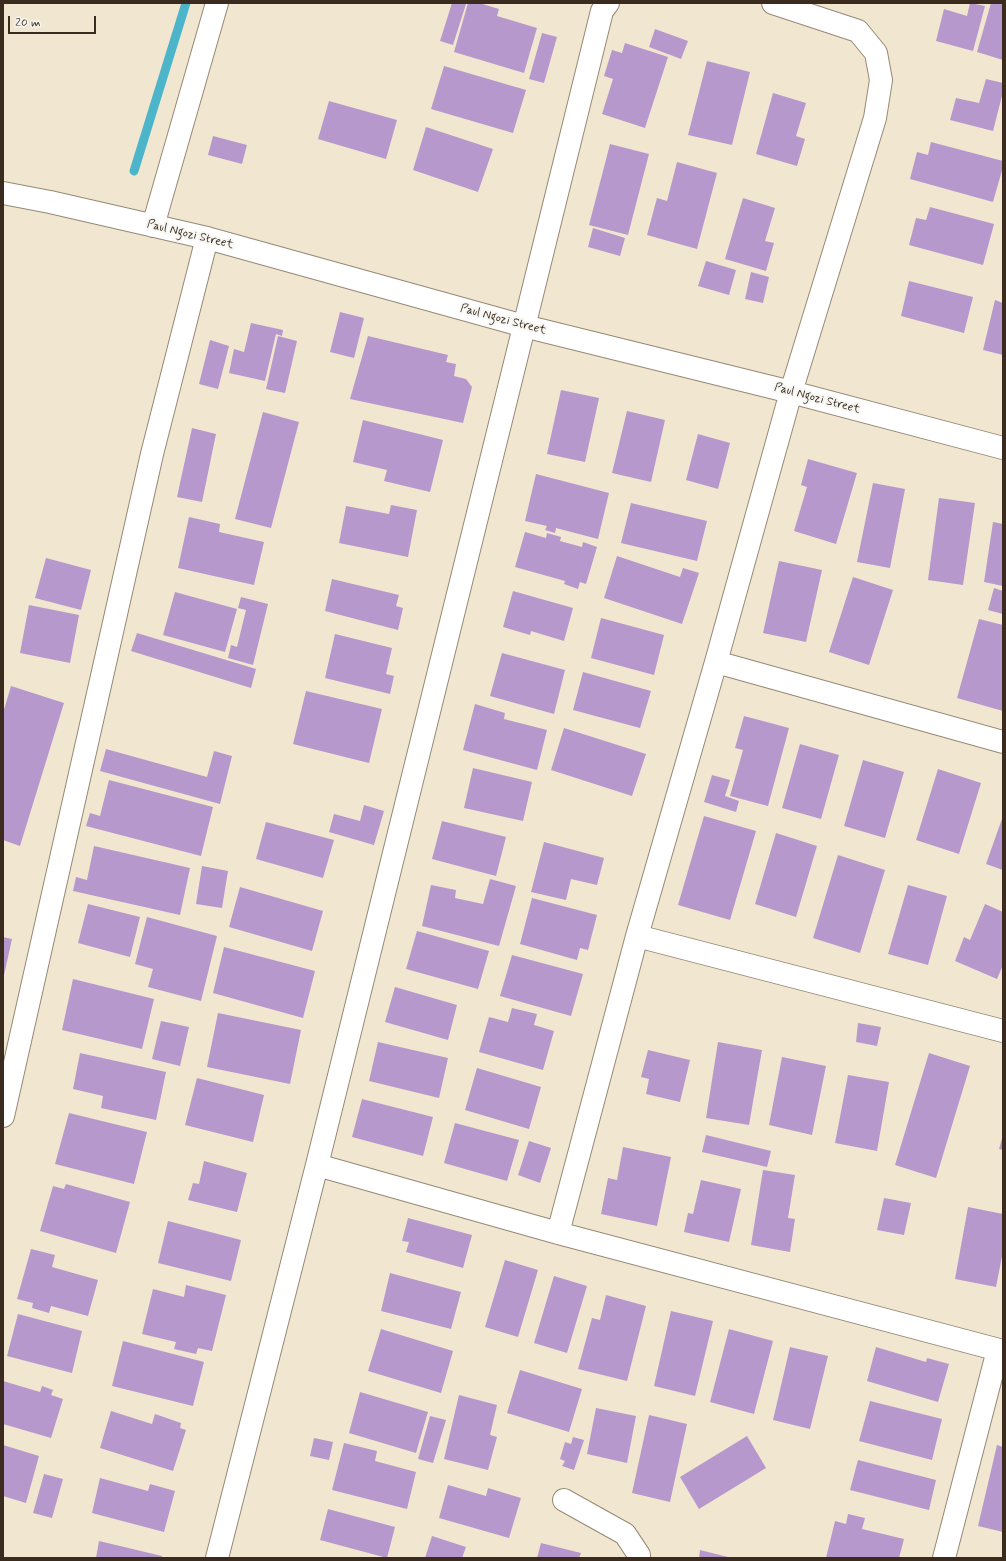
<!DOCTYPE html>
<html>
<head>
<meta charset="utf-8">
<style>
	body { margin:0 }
	#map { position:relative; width:1006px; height:1561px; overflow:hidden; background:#f1e7d0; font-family:Mynerve,sans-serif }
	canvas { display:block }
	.frame { position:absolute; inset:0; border:4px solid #3b2a1e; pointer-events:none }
	.scale { position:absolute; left:8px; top:16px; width:88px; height:18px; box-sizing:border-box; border:2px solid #3b2a1e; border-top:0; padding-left:5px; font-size:12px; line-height:14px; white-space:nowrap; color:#3b2a1e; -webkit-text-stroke:3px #f6f6f2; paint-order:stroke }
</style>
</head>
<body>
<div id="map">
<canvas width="1006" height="1561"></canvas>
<div class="frame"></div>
<div class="scale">20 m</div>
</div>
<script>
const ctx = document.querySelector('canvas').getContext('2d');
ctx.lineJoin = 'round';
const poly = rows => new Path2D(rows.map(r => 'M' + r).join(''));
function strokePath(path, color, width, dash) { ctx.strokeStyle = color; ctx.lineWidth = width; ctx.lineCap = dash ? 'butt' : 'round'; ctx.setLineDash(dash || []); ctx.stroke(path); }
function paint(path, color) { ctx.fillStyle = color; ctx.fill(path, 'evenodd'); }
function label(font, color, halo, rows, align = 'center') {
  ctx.font = font + ' Mynerve,sans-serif'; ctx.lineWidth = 4; ctx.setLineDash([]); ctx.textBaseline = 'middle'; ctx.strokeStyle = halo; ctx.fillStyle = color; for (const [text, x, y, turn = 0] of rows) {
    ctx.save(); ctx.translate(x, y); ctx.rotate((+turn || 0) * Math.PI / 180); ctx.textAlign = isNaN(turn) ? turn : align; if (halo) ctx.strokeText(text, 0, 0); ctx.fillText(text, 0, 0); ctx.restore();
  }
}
const stream = poly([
	[134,171,186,3]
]);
const building = poly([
	[452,3,466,4,453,45,440,41],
	[468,3,479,3,499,9,497,16,537,28,524,73,454,52],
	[970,3,985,6,973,51,936,41,944,9,967,16],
	[991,3,1003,3,1003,60,977,52],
	[655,29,688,41,681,59,649,47],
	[542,33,557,37,544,83,529,79],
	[625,43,668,57,645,128,602,114,613,79,604,76,612,50,622,53],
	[707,61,750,72,732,145,688,135],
	[444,66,526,90,513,133,431,109],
	[986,79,1003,83,1003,92,993,131,950,120,956,98,979,103],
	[773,93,806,103,796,136,805,139,797,166,756,154],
	[329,101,397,120,386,159,318,139],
	[426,127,493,149,478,192,413,170],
	[213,136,247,145,242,164,208,155],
	[931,142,1003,161,1003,167,993,202,910,179,917,152,928,155],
	[610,144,649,154,628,235,589,225],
	[677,162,717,173,697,249,647,235,657,198,667,201],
	[743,198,775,208,765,241,774,243,766,271,725,259],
	[930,207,994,224,983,265,909,245,916,218,926,220],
	[593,228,625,238,620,256,588,247],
	[706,261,736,270,729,295,698,286],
	[751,272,769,277,763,303,745,299],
	[909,281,973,297,964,333,901,316],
	[995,300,1003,303,1003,355,983,350],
	[340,312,364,318,354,358,330,352],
	[251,323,283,330,282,336,276,334,265,381,229,373,234,349,244,352],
	[278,336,297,341,285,393,266,389],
	[368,336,448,355,446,362,456,364,454,376,466,379,472,387,463,423,350,399],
	[210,340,229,346,218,389,199,384],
	[561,390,599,398,585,462,547,454],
	[627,411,665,420,651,482,612,473],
	[263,412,299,422,271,528,235,519],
	[363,420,443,440,430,492,384,481,387,470,353,462],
	[192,428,216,434,202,502,177,497],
	[698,434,730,443,718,489,686,480],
	[808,459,857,473,836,544,794,531,807,487,801,485],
	[536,474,609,493,598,539,556,528,555,533,545,530,547,526,525,521],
	[873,483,905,489,890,568,857,562],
	[939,498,975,503,963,585,928,580],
	[631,503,707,521,697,561,621,543],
	[391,505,417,510,408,557,339,543,346,506,389,514],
	[189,517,220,524,219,532,264,542,254,585,178,568],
	[993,522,1003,524,1003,586,984,582],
	[525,532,546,538,547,533,561,537,560,541,582,547,583,542,597,547,586,584,580,582,578,589,564,584,565,581,515,567],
	[617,556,680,577,683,568,699,573,682,624,604,598],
	[46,558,91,570,81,610,35,598],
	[779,561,822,570,806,642,763,633],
	[853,577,893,590,869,665,829,652],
	[332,579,399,595,396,606,403,608,398,630,325,611],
	[994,588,1003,591,1003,614,988,610],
	[513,591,573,608,564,641,531,631,530,635,503,627],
	[175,592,237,609,225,652,163,635],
	[241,597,268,604,253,665,228,658,231,645,237,647,246,610,238,608],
	[29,605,79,615,70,663,20,653],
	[601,618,664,635,654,675,591,658],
	[979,619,1003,625,1003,711,957,698],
	[137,633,256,669,251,688,131,651],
	[335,634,392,648,386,674,394,676,390,694,325,678],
	[502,653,565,670,554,714,490,696],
	[583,672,651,691,640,728,573,710],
	[11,686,64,703,20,846,3,840,3,713],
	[306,691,382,709,369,763,293,744],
	[475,704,505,713,504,719,547,730,537,770,463,750],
	[744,716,789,728,768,806,730,796,743,750,735,748],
	[564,728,646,754,632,796,551,770],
	[800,744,839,755,821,819,782,808],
	[106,749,207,777,214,751,232,756,220,804,100,771],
	[863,760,904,772,885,838,844,826],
	[473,768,532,782,523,821,464,808],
	[938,769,981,783,959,854,916,840],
	[712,775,730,780,725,796,739,801,736,812,704,802],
	[109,780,213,807,201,856,86,826,90,813,100,816],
	[364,805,384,811,374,845,329,832,334,814,360,821],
	[704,816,756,831,730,920,678,905],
	[1003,816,1003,870,986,864],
	[442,821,506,837,496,876,432,859],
	[266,822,334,840,323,878,256,859],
	[776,833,817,846,796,917,755,904],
	[544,842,604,858,597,885,571,879,566,900,531,892],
	[94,846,190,868,180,915,73,891,76,877,87,880],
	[838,855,885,870,860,953,813,938],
	[202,866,228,871,222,908,196,904],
	[490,879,516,886,499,946,422,926,431,885,456,890,455,898,483,904],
	[908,885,947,896,928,965,888,954],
	[240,887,323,911,312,951,229,927],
	[532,898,597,915,588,950,580,948,577,960,520,944],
	[88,904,140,917,130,957,78,943],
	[985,904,1003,912,1003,965,997,979,955,961,964,937,970,940],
	[147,917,217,936,201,1001,148,987,153,969,135,964],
	[417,931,489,951,478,989,406,969],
	[3,937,12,939,4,975,3,975],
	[224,947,315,971,303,1018,213,993],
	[512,955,583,974,571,1016,500,996],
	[73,979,154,999,142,1049,62,1030],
	[395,987,457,1005,448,1040,385,1022],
	[512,1008,537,1014,534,1025,554,1031,543,1070,479,1052,489,1017,508,1022],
	[218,1013,301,1030,290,1084,207,1067],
	[161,1021,189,1027,180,1066,152,1059],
	[858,1023,881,1027,877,1046,856,1042],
	[378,1042,448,1058,439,1098,369,1081],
	[718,1042,762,1050,749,1125,706,1118],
	[648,1050,690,1060,680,1102,646,1094,649,1079,641,1077],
	[80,1053,166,1072,156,1120,101,1108,103,1096,73,1089],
	[929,1053,970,1066,936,1178,895,1165],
	[782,1057,826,1066,812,1135,769,1125],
	[477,1068,541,1087,529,1129,465,1110],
	[848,1075,889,1082,877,1151,835,1143],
	[197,1078,264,1095,253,1142,185,1125],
	[362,1099,433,1117,423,1156,352,1137],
	[69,1113,147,1132,134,1184,55,1164],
	[455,1123,519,1140,507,1181,444,1163],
	[706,1135,771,1151,767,1167,702,1152],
	[1003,1135,1003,1150,999,1149],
	[529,1141,551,1148,540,1183,518,1175],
	[623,1147,671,1157,657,1226,601,1214,608,1178,617,1180],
	[204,1161,247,1173,237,1212,188,1200,193,1183,199,1184],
	[763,1170,795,1175,788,1218,795,1219,790,1252,751,1245],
	[701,1180,741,1189,729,1242,684,1232,688,1213,693,1214],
	[66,1184,130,1202,116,1253,40,1231,53,1186,64,1189],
	[884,1198,911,1203,904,1235,877,1230],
	[968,1207,1003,1214,1003,1251,996,1287,955,1279],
	[408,1218,472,1235,463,1268,406,1252,409,1242,402,1241],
	[168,1221,241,1240,231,1281,158,1263],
	[31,1249,55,1255,52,1267,98,1280,88,1316,51,1306,49,1313,32,1308,33,1303,17,1299],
	[505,1260,538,1270,518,1337,485,1327],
	[390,1273,461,1292,451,1329,381,1311],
	[554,1276,587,1286,567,1353,534,1343],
	[186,1285,226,1295,212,1351,198,1348,196,1354,174,1349,176,1342,142,1334,153,1289,184,1297],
	[606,1295,646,1306,627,1381,578,1369,592,1318,600,1320],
	[671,1311,713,1321,695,1396,654,1386],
	[18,1314,82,1331,72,1373,7,1356],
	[381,1329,453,1351,441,1393,368,1371],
	[729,1329,773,1341,754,1414,710,1402],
	[123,1341,204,1362,193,1406,112,1386],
	[790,1347,828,1356,810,1429,773,1420],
	[876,1347,926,1362,927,1358,949,1364,938,1402,867,1381],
	[520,1370,582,1389,569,1432,507,1413],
	[3,1381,40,1392,42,1386,53,1390,51,1395,63,1399,51,1438,3,1424],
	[360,1392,428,1412,416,1453,349,1433],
	[459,1395,497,1405,490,1435,497,1437,488,1470,444,1459],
	[870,1401,942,1419,932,1460,859,1441],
	[596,1408,636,1416,627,1463,587,1454],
	[111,1411,152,1424,155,1414,181,1423,180,1428,186,1430,173,1471,100,1448],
	[649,1415,687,1424,670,1502,632,1493],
	[430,1416,446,1420,433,1463,418,1459],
	[747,1436,766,1468,699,1509,680,1477],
	[573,1437,584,1440,574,1470,562,1466,565,1461,560,1459,565,1442,571,1444],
	[314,1438,333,1442,329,1460,310,1456],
	[344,1443,377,1451,375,1461,416,1472,407,1509,332,1490],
	[3,1445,39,1456,26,1503,3,1496],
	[997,1445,1003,1447,1003,1532,978,1526],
	[858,1460,936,1480,929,1510,850,1490],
	[44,1474,63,1479,52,1518,33,1513],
	[100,1478,148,1491,150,1484,175,1491,164,1532,92,1513],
	[448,1485,486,1496,488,1488,521,1498,509,1538,439,1518],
	[328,1509,395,1527,387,1558,320,1540],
	[848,1514,865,1518,862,1529,904,1539,899,1558,826,1558,835,1521,846,1524],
	[432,1536,466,1547,462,1558,425,1558],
	[99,1541,162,1556,162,1558,96,1558],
	[541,1543,581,1553,579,1558,537,1558],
	[700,1550,728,1557,728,1558,699,1558]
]);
const street = poly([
	[3,193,50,202,207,238,524,326,791,392,1003,448],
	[153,226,217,3],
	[716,662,1003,742],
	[637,936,1003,1031],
	[3,1116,152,454,207,238],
	[317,1165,558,1233,1003,1351],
	[558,1233,637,936,716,662,791,392,875,118,881,80,876,53,858,31,773,3],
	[564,1500,625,1534,639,1555,639,1558],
	[217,1558,317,1165,602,11,608,3],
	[944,1558,998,1350]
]);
const streetNames = [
	["Paul Ngozi Street",190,235,14],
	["Paul Ngozi Street",503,320,15],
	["Paul Ngozi Street",817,399,15]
];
strokePath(stream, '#4db5ca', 9);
paint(building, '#b698cd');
strokePath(street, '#968877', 24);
strokePath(street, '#fff', 22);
label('12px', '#3b2a1e', '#f6f6f2', streetNames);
</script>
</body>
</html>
